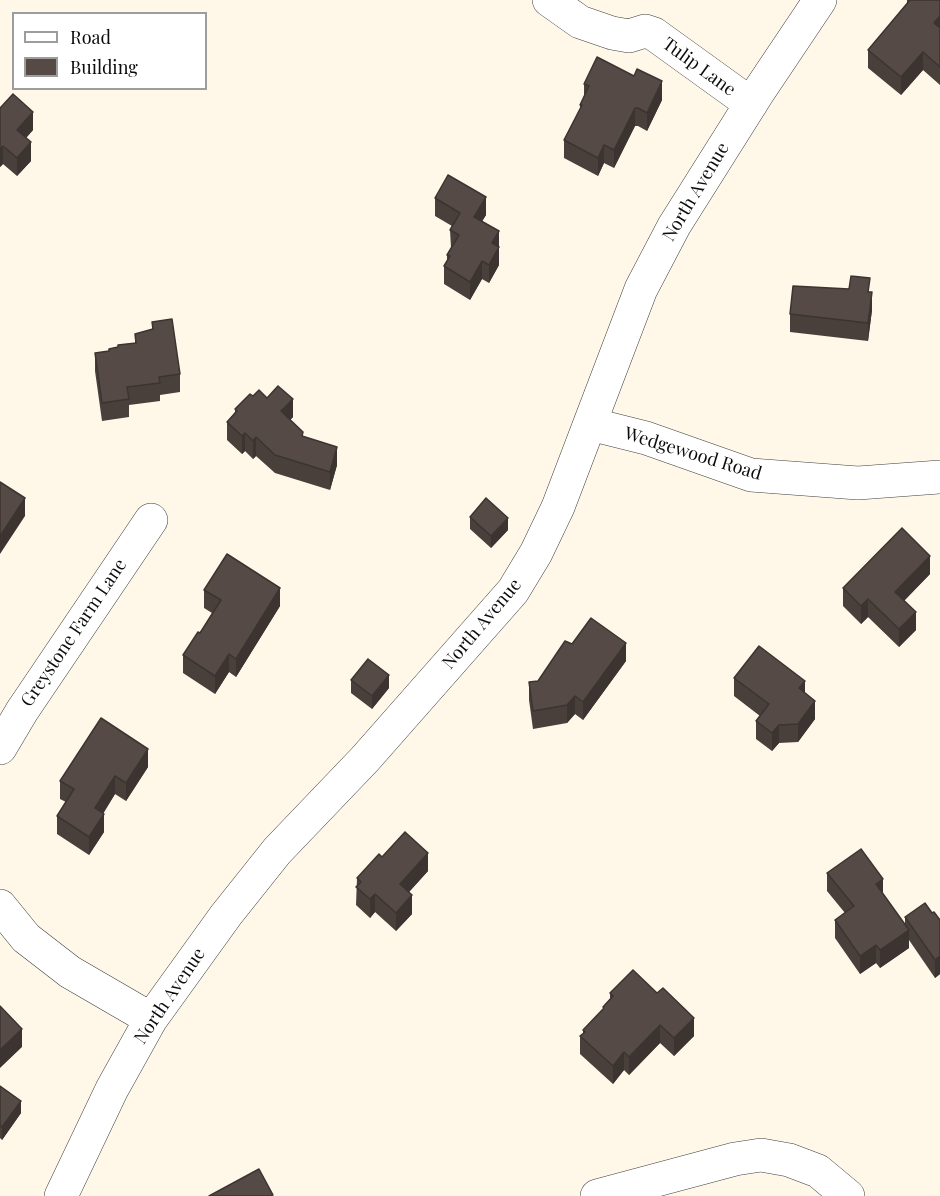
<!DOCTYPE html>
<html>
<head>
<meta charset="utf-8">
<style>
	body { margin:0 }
	#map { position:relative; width:940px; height:1196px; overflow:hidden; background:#fff8e9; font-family:"Playfair Display",serif }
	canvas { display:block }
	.legend { position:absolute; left:12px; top:12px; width:195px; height:78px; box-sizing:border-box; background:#fff; border:2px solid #9d9d9d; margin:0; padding:8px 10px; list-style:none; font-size:18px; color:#0b0b0b }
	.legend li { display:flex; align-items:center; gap:12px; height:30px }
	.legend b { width:30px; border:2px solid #9d9d9d }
</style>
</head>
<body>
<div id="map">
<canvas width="940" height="1196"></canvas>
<ul class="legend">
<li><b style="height:8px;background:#fff"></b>Road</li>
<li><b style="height:16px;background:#554a46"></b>Building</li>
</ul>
</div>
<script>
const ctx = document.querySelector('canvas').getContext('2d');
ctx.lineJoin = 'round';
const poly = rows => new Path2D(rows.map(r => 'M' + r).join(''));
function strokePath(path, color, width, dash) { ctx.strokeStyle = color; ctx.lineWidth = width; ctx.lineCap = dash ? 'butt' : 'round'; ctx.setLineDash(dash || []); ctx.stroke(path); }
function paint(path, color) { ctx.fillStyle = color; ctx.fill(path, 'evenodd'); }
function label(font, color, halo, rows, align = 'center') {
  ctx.font = font + ' "Playfair Display",serif'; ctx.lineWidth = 6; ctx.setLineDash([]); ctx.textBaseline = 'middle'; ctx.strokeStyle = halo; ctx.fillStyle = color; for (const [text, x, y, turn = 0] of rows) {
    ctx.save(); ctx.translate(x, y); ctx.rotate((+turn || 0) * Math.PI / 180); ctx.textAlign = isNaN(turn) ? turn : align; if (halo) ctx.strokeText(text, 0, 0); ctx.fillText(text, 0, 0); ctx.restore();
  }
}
const minor = poly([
	[549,0,580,22,612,33,629,36,645,31,654,34,751,104],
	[590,424,646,438,751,475,858,483,940,477],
	[0,748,22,711,151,520],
	[0,906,26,938,70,972,151,1019],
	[61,1196,112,1089,151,1019,226,915,277,851,365,759,513,591,536,553,558,507,641,289,674,226,759,91,820,0],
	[597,1196,735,1159,761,1155,789,1160,818,1171,848,1196]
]);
const wall = poly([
	[907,0,940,0,940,85,923,70,901,95,868,68,868,50,907,4],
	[584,84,662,100,647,131,638,126,635,126,614,168,604,163,598,176,564,158,564,140,580,109,580,105,584,97],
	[0,108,33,130,26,138,31,161,17,176,3,164,0,167],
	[435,198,486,215,482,221,499,231,499,265,489,283,482,279,470,300,444,284,444,266,447,262,447,255,451,248,450,230,452,226,435,216],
	[870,292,872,310,868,341,790,332,790,314],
	[152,322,180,374,180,392,160,395,160,401,129,405,129,417,102,421,95,371,95,353,109,351,135,343,135,334,152,329],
	[253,396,267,398,293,417,290,420,303,436,337,465,330,490,275,473,256,456,253,459,245,451,242,454,227,440,227,422,235,412,235,409],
	[470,517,508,530,491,548,470,529],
	[930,574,904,601,916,630,899,647,868,617,861,624,843,606,843,588],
	[204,590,280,606,236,677,229,672,215,694,183,673,183,655,200,633,212,613,204,608],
	[572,644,626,661,583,720,575,714,567,723,533,729,529,700,529,682,538,681],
	[734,678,805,693,815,719,798,742,779,743,772,751,756,739,756,721,760,716,734,696],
	[351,680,389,688,372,709,351,693],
	[148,767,126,801,115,794,103,814,104,832,89,855,57,834,57,816,66,802,60,799,60,781],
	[382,857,428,871,409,892,412,914,396,931,375,912,370,918,356,905,357,878],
	[827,873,883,894,905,925,905,917,932,913,940,920,940,974,935,978,909,940,909,948,880,968,876,963,860,974,835,938,835,920,845,913,827,891],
	[610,993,694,1036,674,1056,660,1043,629,1075,624,1070,613,1084,580,1054,580,1036,583,1034,583,1030,603,1010,603,1007,610,999],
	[0,1086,21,1113,2,1140,0,1138]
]);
const shadedWall = poly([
	[940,16,940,35,934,23],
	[923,52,923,70,901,95,901,77],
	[662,81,662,100,647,131,647,113],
	[635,108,635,126,614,168,614,150],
	[33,112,33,130,17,148,17,130],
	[31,142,31,161,17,176,17,158],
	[604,145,604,163,598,176,598,158],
	[3,146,3,164,0,167,0,149],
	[486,197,486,215,474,235,474,217],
	[499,231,499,265,489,283,489,265,492,243],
	[482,261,482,279,470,300,470,282],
	[872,292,872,310,868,341,868,323],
	[293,399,293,417,281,429,281,411],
	[245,433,245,451,242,454,242,436],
	[256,437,256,456,253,459,253,441],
	[337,447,337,465,330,490,330,472],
	[25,498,25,516,0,554,0,536],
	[508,518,508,530,491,548,491,536],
	[930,556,930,574,895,610,895,592],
	[280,588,280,606,236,677,236,659],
	[868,599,868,617,861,624,861,606],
	[916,612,916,630,899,647,899,629],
	[626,643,626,661,583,720,583,702],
	[229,654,229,672,215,694,215,676],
	[389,675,389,688,372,709,372,696],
	[805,681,805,699,799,688],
	[575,696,575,714,567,723,567,705],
	[815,701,815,719,798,742,798,724],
	[779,725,779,743,772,751,772,733],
	[148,749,148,767,126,801,126,783],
	[115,776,115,794,95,826,95,808],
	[104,814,104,832,89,855,89,837],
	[428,853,428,871,400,902,400,884],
	[883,879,883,898,876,884],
	[375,894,375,912,370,918,370,899],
	[412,895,412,914,396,931,396,913],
	[909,930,909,948,880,968,880,950],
	[876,945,876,963,860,974,860,956],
	[940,956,940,974,935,978,935,960],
	[694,1018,694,1036,674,1056,674,1038],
	[660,1025,660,1043,629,1075,629,1057],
	[22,1029,22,1047,0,1068,0,1050],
	[624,1052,624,1070,613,1084,613,1066],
	[21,1101,21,1113,2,1140,2,1127]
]);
const building = poly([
	[910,0,940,0,940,16,934,23,940,28,940,67,923,52,901,77,868,50,910,0],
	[597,57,634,76,637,69,662,81,647,113,638,108,635,108,614,150,604,145,598,158,564,140,582,105,580,105,589,86,584,84,597,57],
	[13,94,33,112,17,130,31,142,17,158,3,146,0,149,0,108,13,94],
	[448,175,486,197,474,217,499,231,492,243,499,247,489,265,482,261,470,282,444,266,450,256,447,255,459,235,450,230,460,213,435,198,448,175],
	[851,276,870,278,868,292,872,292,868,323,790,314,793,286,849,289,851,276],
	[172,319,180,374,159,377,160,383,127,387,129,399,102,403,95,353,109,351,109,349,118,347,118,345,136,343,135,334,153,329,152,322,172,319],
	[278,386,293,399,281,411,303,432,302,436,337,447,330,472,275,455,256,437,253,441,245,433,242,436,227,422,237,411,235,409,250,394,253,396,259,390,267,398,278,386],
	[0,482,25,498,0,536,0,482],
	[486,498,508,518,491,536,470,517,486,498],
	[902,528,930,556,895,592,916,612,899,629,868,599,861,606,843,588,902,528],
	[227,554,280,588,236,659,229,654,215,676,183,655,198,632,200,633,221,600,204,590,227,554],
	[591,618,626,643,583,702,575,696,567,705,533,711,529,682,538,681,565,641,572,644,591,618],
	[759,646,805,681,799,688,815,701,798,724,779,725,772,733,756,721,769,704,734,678,759,646],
	[368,659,389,675,372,696,351,680,368,659],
	[101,718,148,749,126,783,115,776,95,808,104,814,89,837,57,816,74,789,60,781,101,718],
	[405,832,428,853,400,884,412,895,396,913,375,894,370,899,356,887,361,882,357,878,379,854,382,857,405,832],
	[861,849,883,879,876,884,909,930,880,950,876,945,860,956,835,920,854,906,827,873,861,849],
	[925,903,932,913,934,912,940,920,940,956,935,960,905,917,925,903],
	[633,970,657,993,663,988,694,1018,674,1038,660,1025,629,1057,624,1052,613,1066,580,1036,585,1032,583,1030,604,1008,603,1007,613,996,610,993,633,970],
	[0,1006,22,1029,0,1050,0,1006],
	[0,1086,21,1101,2,1127,0,1126,0,1086],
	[259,1169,273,1195,270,1196,209,1196,259,1169]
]);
const streetNames = [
	["Tulip Lane",699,67,36],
	["North Avenue",696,192,-59],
	["Wedgewood Road",693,454,17],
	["North Avenue",482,624,-50],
	["Greystone Farm Lane",74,633,-56],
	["North Avenue",170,996,-56]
];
strokePath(minor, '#3e3e3e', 34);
strokePath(minor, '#fff', 33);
paint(wall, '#49403c');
paint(shadedWall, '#3c3431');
paint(building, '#554a46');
strokePath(building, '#3c3431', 1.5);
label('18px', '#0b0b0b', '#fff', streetNames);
</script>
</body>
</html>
